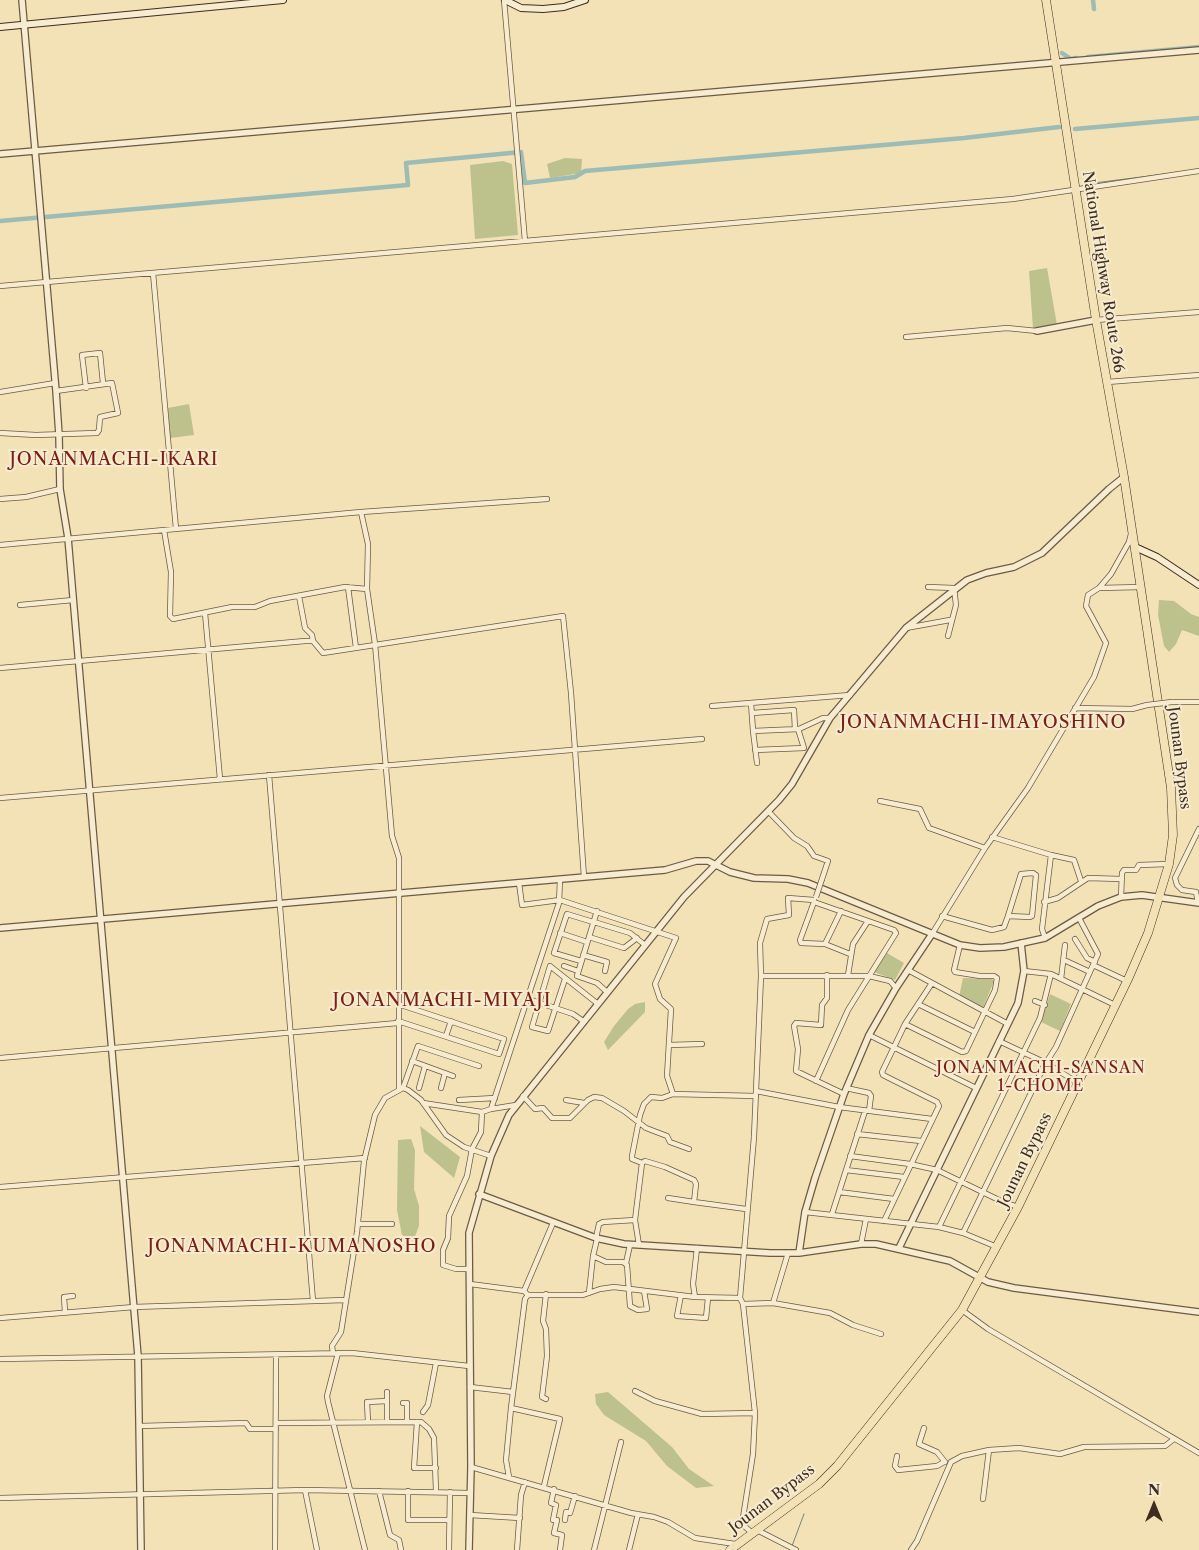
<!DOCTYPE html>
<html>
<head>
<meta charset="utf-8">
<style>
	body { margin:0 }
	#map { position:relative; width:1199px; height:1550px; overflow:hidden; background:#f2e2b6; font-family:"Libre Caslon Text",serif }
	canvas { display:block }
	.north { position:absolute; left:1129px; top:1480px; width:50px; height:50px; -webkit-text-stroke:4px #f7ecd0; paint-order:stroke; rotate:0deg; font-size:14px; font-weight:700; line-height:20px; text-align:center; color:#3f2c20 }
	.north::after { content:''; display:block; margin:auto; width:18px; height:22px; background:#3f2c20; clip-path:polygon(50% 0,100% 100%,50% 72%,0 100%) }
</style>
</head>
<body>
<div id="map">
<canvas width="1199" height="1550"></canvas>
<div class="north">N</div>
</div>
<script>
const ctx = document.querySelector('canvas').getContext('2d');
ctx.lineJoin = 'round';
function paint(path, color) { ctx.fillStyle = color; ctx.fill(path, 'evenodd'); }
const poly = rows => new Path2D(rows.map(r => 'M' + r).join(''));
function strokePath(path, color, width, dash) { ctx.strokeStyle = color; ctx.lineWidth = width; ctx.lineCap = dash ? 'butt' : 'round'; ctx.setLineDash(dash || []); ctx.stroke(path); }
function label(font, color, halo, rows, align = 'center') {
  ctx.font = font + ' "Libre Caslon Text",serif'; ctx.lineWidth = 4; ctx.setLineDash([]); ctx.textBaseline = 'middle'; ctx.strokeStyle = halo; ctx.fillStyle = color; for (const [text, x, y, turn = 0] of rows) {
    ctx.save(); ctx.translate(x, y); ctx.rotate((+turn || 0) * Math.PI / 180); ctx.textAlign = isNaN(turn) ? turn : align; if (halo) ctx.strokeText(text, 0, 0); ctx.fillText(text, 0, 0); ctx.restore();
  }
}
const green = poly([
	[565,158,582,159,581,173,550,178,547,164],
	[503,161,512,164,518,235,475,239,470,165],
	[1047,268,1057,325,1033,329,1029,271],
	[189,404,194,435,170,438,168,408],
	[1159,600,1174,601,1191,614,1199,617,1199,636,1182,630,1176,644,1169,652,1164,646,1158,615],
	[887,953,904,963,895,980,874,972],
	[963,978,992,979,994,981,983,1008,959,997],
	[1050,994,1071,1004,1060,1031,1041,1022],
	[645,1002,645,1012,608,1050,604,1042,614,1026,628,1009,635,1004],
	[420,1126,460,1157,454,1178,424,1152],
	[411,1139,415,1150,414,1189,419,1206,419,1226,413,1241,402,1235,397,1210,398,1140],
	[608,1392,672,1447,689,1469,714,1486,696,1488,667,1466,646,1441,604,1415,596,1404,595,1394]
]);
const stream = poly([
	[1086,184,1173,173],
	[792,1546,804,1514]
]);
const canal = poly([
	[1093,0,1094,9],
	[1062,53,1071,59,1076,58],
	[1088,57,1199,47],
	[1075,129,1199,118],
	[0,221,408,185,406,163,521,152,525,183,575,177,585,171,964,138,1059,127]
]);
const minor = poly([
	[504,0,525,241],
	[153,273,176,529],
	[0,286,1013,199,1199,171],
	[1096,320,1199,312],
	[906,337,1007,328,1037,331],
	[1107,382,1199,375],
	[86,388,82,355,100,353,103,383],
	[0,392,55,383],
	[0,433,36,435,97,433,99,430,100,417,118,413,112,383,56,391],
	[0,499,26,497,60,489],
	[361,512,368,544,367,589,375,644,392,836,399,858,399,1090],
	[164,530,171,572,170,616,173,619,232,607,255,607,270,601,345,587,367,589],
	[0,545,361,512,547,499],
	[348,587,356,648],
	[928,587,954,588,956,605,948,636],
	[1099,588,1111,574,1129,542,1131,534],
	[299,596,305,628,312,635,313,641],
	[20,605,73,600],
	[205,613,220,779],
	[906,628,950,620],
	[0,668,305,641,313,641,323,653,563,616,571,693,584,877],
	[1172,702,1199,702],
	[751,703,753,731,799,729,823,718,830,718],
	[712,706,850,695],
	[1075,708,1132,709,1147,705],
	[752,713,794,710,795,729],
	[753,731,757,763],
	[755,750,804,748,798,729],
	[269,775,313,1301],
	[0,798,702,739],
	[880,801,920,809,929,828,985,848],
	[768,811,794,838,807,846,814,856,828,861,822,879],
	[992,837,1051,855],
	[519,883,522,905,560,900,676,938,655,984,660,999,671,1009,667,1076,673,1094],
	[1121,897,1122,873,1124,870,1136,870,1139,865,1169,864],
	[814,900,788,898,789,915,767,919,760,943,761,976,869,976,890,981,896,988],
	[1044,902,1058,898,1088,878,1121,879],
	[1198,903,1196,892,1182,890,1177,885,1175,878,1199,829],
	[597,911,577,976,597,983,607,992],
	[942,916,992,930,1004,927,1008,916,1030,917,1032,916,1036,875,1033,873,1021,874,1008,916],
	[594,922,630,933,645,945],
	[560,933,587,942],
	[932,934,985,848,1028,788,1094,677,1106,643,1086,606,1088,595,1099,588,1141,587],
	[589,937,624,948,637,938],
	[1045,938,1042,929,1051,855,1074,860,1081,881],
	[1075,939,1087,958,1095,962],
	[825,944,841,911],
	[583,955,607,962,605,971],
	[1064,960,1090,972],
	[581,961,554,953,567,914,593,922],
	[1093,965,1127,981],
	[564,966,578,971],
	[908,970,1008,1024],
	[1024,971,1051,974,1115,1005],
	[827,975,827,998,822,1005,821,1025,796,1023,794,1026,798,1049,796,1071,844,1094],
	[848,975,853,944,868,921],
	[565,979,548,1031,532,1027,550,966,598,1004],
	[1061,979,1065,945],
	[528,999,573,1014,583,1021],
	[1035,1001,1045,1005],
	[918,1004,975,1032],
	[398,1021,499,1054,504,1039,398,1004],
	[905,1024,962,1052,966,1051,995,990,997,978,994,976,980,976,955,972,954,970,960,945],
	[869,1035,976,1088],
	[446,1036,451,1021],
	[999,1041,1046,1063,1078,1083],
	[670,1045,702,1044],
	[0,1058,398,1023],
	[412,1061,453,1076],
	[816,1081,848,1010,896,933,894,930,814,902,800,940,801,943,825,944,850,954],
	[403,1088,418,1046,479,1066],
	[419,1088,425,1066],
	[441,1088,445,1073],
	[846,1088,869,1093,871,1096,869,1111],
	[756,1091,839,1107,932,1119],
	[523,1096,535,1109,543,1108,552,1118,570,1118,588,1100,594,1097,602,1098,624,1111,646,1128,667,1136,670,1142,689,1149],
	[459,1100,495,1098],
	[566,1100,584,1103],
	[423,1103,482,1112],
	[516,1105,491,1109,559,903,560,879],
	[857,1134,921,1141],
	[850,1156,910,1164,937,1170,1001,1201,1018,1207],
	[846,1170,904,1177],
	[0,1187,365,1158],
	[839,1192,894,1199],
	[668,1198,694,1202],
	[746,1209,694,1202,696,1184,694,1180,665,1167,645,1161,642,1163,632,1159,632,1156,640,1115,644,1104,651,1097,662,1098,673,1094,756,1096],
	[805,1212,939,1227,963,1233,997,1247],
	[832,1214,865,1111],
	[884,1221,939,1106,937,1102,883,1075,882,1072,905,1024,932,983],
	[358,1224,392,1224],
	[939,1227,1040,1018,1051,974],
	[963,1233,1044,1066,1056,1047,1098,954,1079,918],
	[596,1238,599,1224,603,1222,635,1220],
	[597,1239,593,1256,606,1262,623,1262,627,1265,630,1306,638,1310,647,1309,644,1291],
	[861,1244,866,1219],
	[639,1245,635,1220,642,1163],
	[626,1263,630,1245],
	[469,1269,456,1269,443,1265,443,1250,448,1238,449,1216,467,1176,472,1149,481,1132,482,1112,491,1109],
	[470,1284,524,1291,528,1295,583,1295,600,1289,614,1287,695,1297,740,1298],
	[524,1291,553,1223],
	[589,1293,593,1256],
	[681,1295,677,1316,706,1318,708,1298],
	[695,1297,693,1284,697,1248],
	[773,1303,788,1253],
	[743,1304,773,1303,830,1313,853,1325,881,1334],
	[962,1310,988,1329,1199,1453],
	[65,1312,64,1297,73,1296],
	[0,1318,134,1307,345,1300],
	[333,1353,332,1346,341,1332,357,1232,364,1161,375,1115,385,1098,403,1088,408,1090,421,1100,446,1135,464,1147,491,1156],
	[338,1353,327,1396,328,1402,365,1550],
	[0,1359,352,1353,469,1366],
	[470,1387,513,1392],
	[635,1391,655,1401,702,1414,755,1413],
	[387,1392,387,1422],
	[546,1399,542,1397,547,1356,546,1329,543,1321,546,1294],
	[403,1403,407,1403,407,1422],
	[511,1408,560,1419,544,1486],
	[423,1412,428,1405,436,1363],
	[368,1422,367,1402,387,1401],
	[417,1422,414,1468,436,1468],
	[276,1423,421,1422,429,1429,434,1438,436,1491],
	[140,1426,246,1423,250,1429,276,1429],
	[924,1428,919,1444,937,1452,945,1462],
	[897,1456,895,1466,898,1470,937,1466,944,1462],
	[471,1467,631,1513,654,1517,668,1522,695,1538,735,1544],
	[509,1477,506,1460,511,1408,525,1299,528,1295],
	[554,1489,551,1503,556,1505,553,1520,557,1520,554,1533,562,1535,560,1550],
	[305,1490,317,1550],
	[379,1491,390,1535,399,1540,401,1550],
	[408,1491,408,1520,449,1520],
	[0,1498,305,1490,470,1493],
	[983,1499,989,1450],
	[470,1515,520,1518],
	[565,1520,566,1512,570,1513,575,1496],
	[757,1530,796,1550],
	[751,1532,742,1524,753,1454,755,1413,743,1304,740,1298,754,1137,761,976],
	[275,1550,276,1355],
	[449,1550,450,1492],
	[517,1550,521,1495,525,1482],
	[594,1550,621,1442],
	[629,1550,638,1514],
	[911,1550,917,1541,951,1462,962,1456,989,1450,1019,1448,1060,1454,1084,1447,1165,1446,1174,1439]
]);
const tertiary = poly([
	[22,0,56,391,59,435,60,489,68,538,138,1356,141,1550],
	[0,154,1199,50],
	[1037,331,1096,320],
	[0,928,665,870,696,861,708,861,730,872,754,878,788,879,808,883,960,945,980,948,1004,947,1045,938,1098,906,1121,897,1142,895,1199,903],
	[479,1194,596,1238,624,1244,770,1253,799,1253,861,1244,876,1244,950,1261,988,1282,1014,1288,1199,1312],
	[899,1248,1018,1003,1024,971,1021,943],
	[799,1253,805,1212,815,1178,844,1094,869,1035,896,988,932,934],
	[469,1550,471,1467,469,1233,491,1156,509,1115,684,897,779,800,792,784,830,718,906,628,967,580,986,573,1014,567,1042,553,1109,489,1124,477]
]);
const secondary = poly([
	[505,0,521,8,543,9,564,7,585,0],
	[0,27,283,0],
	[1135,547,1157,557,1199,585]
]);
const trunk = poly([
	[730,1550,819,1484,837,1466,962,1310,1018,1207,1129,977,1148,933,1169,864,1173,835,1171,788,1124,477,1096,320,1046,0]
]);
const minorBridge = poly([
	[1147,705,1172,702],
	[816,897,822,879]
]);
const streetNames = [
	["National Highway Route 266",1103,272,81],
	["Jounan Bypass",1179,758,83],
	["Jounan Bypass",1025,1160,-64],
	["Jounan Bypass",772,1499,-37]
];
const neighbourhoodNames = [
	["JONANMACHI-SANSAN",1041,1068],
	["1-CHOME",1041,1086]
];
const quarterNames = [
	["JONANMACHI-IKARI",114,460],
	["JONANMACHI-IMAYOSHINO",983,723],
	["JONANMACHI-MIYAJI",442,1001],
	["JONANMACHI-KUMANOSHO",292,1247]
];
paint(green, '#bdc28c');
strokePath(stream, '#778279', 1);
strokePath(canal, '#9cbcb5', 4.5);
strokePath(minor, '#6c5a46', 6);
strokePath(tertiary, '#6c5a46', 8);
strokePath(secondary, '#3f2c20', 8);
strokePath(trunk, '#3f2c20', 9);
strokePath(minor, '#f7ecd0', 4.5);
strokePath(tertiary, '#f7ecd0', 5.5);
strokePath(secondary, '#f7ecd0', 6);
strokePath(trunk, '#f2e2b6', 8);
strokePath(minorBridge, '#6c5a46', 6, []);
strokePath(minorBridge, '#f7ecd0', 4.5);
label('15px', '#3f2c20', '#f7ecd0', streetNames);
ctx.letterSpacing = '1px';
label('16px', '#7a1f14', '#f7ecd0', neighbourhoodNames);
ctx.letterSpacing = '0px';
ctx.letterSpacing = '1px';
label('18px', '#7a1f14', '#f7ecd0', quarterNames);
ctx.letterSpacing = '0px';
</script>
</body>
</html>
